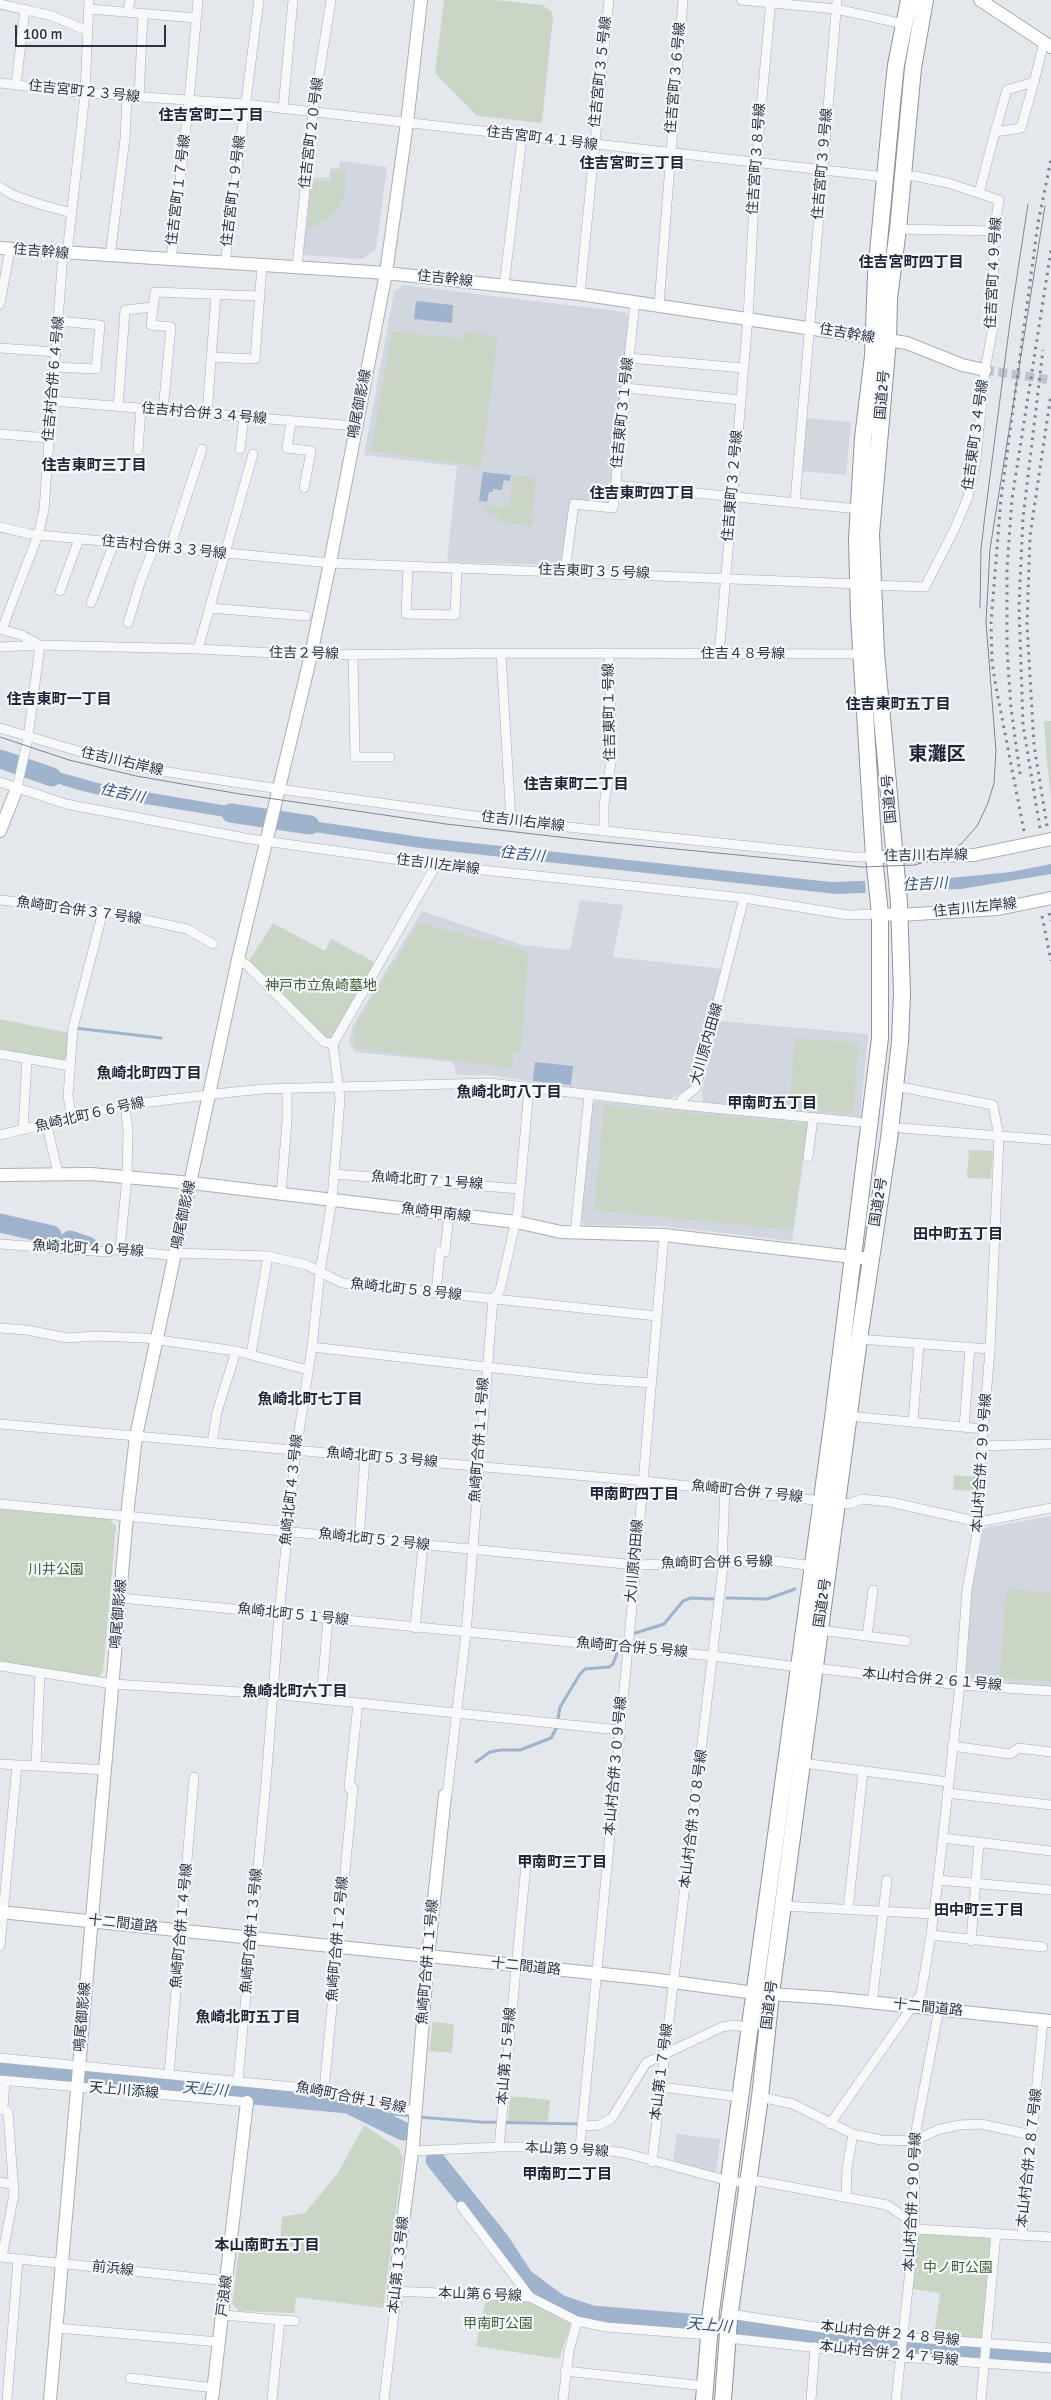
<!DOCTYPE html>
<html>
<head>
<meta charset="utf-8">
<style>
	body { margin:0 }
	#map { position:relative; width:1051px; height:2400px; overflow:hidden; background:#e4e7ec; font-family:Signika,sans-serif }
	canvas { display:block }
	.scale { position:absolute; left:15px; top:25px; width:151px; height:22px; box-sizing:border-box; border:2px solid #2b3445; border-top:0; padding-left:6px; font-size:15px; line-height:18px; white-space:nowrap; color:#2b3445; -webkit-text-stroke:4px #f4f6f9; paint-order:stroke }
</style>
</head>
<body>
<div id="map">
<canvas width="1051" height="2400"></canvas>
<div class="scale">100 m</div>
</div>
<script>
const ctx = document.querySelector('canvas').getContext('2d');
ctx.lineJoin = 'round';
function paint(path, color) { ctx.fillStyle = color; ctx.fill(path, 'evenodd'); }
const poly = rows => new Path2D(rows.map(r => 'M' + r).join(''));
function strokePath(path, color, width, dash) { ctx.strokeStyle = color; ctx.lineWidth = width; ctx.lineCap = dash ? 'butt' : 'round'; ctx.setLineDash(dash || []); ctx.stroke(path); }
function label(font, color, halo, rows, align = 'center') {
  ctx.font = font + ' Signika,"Noto Sans JP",sans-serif'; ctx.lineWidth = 4.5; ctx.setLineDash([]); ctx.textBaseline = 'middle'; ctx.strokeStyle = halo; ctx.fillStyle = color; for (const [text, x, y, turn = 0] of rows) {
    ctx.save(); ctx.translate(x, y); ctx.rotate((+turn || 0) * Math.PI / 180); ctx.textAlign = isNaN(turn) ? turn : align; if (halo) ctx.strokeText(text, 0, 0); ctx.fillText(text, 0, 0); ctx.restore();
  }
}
const built = poly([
	[340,161,387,167,376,249,363,259,302,255,310,178,329,177,330,168,339,168],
	[403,285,625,312,630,320,611,501,607,504,572,500,562,563,559,565,447,562,457,466,364,455,394,292],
	[806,418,851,422,846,475,801,471],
	[580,900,623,905,613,957,723,969,692,1086,668,1100,569,1088,490,1075,457,1075,453,1062,355,1052,349,1044,353,1025,422,911,523,945,570,950],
	[719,1021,868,1034,860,1119,703,1103,702,1091],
	[596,1101,809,1120,792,1241,662,1226,585,1225,580,1220,592,1104],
	[1051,1516,1051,1687,971,1680,964,1673,971,1590,984,1528],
	[677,2134,720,2139,716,2172,673,2164]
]);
const green = poly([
	[444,0,495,0,542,5,551,11,553,16,542,123,477,116,435,73],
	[346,169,345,193,339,207,328,219,307,230,311,182,331,181,331,172],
	[466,331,498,336,481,467,371,451,392,332,465,339],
	[513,474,536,478,532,526,498,522,498,515,484,513,486,505,509,507],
	[1044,721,1051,721,1051,797,1047,761],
	[273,923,325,951,331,939,376,963,331,1038,324,1038,248,963],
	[419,923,524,950,528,956,521,1052,514,1052,512,1068,355,1048,354,1033,356,1025],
	[0,1019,68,1033,67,1057,61,1062,0,1051],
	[795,1038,859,1043,853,1114,789,1108],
	[604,1105,808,1124,793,1230,594,1210],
	[969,1150,993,1151,991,1179,967,1178],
	[954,1475,976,1477,976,1491,953,1490],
	[0,1509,109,1519,116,1526,103,1672,98,1677,0,1662],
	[1006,1589,1051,1592,1051,1682,1000,1677],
	[433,2022,454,2024,452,2053,429,2051],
	[510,2096,550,2100,548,2121,508,2121],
	[364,2125,398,2148,403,2157,383,2308,296,2297,294,2313,239,2311,232,2304,240,2241,280,2243,282,2217,305,2213,338,2173],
	[922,2234,988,2237,992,2242,983,2336,979,2340,934,2336,940,2293,912,2289,918,2238],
	[486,2299,529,2302,571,2324,559,2359,476,2346]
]);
const water = poly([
	[416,301,453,305,452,323,414,319],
	[483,472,511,475,510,481,504,480,502,490,493,489,493,492,489,492,487,502,479,501],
	[0,753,14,758,10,769,0,766],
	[30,764,105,785,257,811,255,817,256,822,121,800,82,791,26,774],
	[286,817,427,838,831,882,950,878,1011,872,1051,864,1051,874,961,889,836,894,420,848,281,827,285,824],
	[535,1062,573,1066,571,1085,533,1081]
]);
const pier = poly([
	[907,879,908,894,866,896,865,880]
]);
const stream = poly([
	[75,1028,161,1038],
	[727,1598,767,1599,795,1589],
	[632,1634,664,1624,683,1601,691,1598,713,1599],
	[558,1719,560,1707,580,1674,585,1669,609,1667,613,1664,617,1653],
	[476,1762,490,1752,501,1750,520,1750,551,1738,557,1727],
	[373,2115,394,2114,412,2116],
	[418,2117,481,2122,582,2124]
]);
const river = poly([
	[0,759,52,777],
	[231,813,310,825],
	[0,1223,52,1235],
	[70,1240,88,1246],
	[0,2071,348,2104,403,2131],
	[435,2160,500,2241,524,2278,559,2304,592,2315,737,2327,913,2346,1051,2357]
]);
const streetTunnel = poly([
	[985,370,1051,380]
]);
const street = poly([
	[741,0,836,9,904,24],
	[0,4,52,16,88,31],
	[89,9,196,18],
	[128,12,130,0],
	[1034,82,1007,90,995,132,1021,128,1034,82,1044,42],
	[0,83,85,93,245,104,885,177],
	[16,85,25,9],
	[139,97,143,14],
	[283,109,293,0],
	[0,187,13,195,39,204,72,213],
	[979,193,995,132],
	[898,229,994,231],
	[67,254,85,93,89,0],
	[110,256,125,139,127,96],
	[171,260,189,101,198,0],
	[225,263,259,0],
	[297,267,313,112,331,0],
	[504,286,522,137],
	[580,294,609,0],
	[0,304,10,249],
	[659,305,683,0],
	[0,348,56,352],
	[211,357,255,359,262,265],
	[629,358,743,368],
	[55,367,96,369,100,325,58,321],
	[626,388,741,400],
	[53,401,355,426],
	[118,407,125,310,153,307],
	[163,410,171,327,151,325,155,292,259,296],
	[207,414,216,294],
	[291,421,287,448,311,451,304,488],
	[0,434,49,438],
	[240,449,244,417],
	[138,450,141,408],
	[615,485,858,509],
	[795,502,837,0],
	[0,527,30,534,330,563,858,584],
	[170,548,202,449],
	[408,566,406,614,455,615,457,567],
	[565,571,574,504,613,508,635,302],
	[872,585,925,587,955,528,968,497,976,459,985,370,993,327,994,231,999,200,948,183,915,176,903,176],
	[60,591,79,539],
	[91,603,114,543],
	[210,608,306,616],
	[128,623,141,580,154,547],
	[0,629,21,635,40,645,28,738,17,788],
	[2,629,38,535,44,510,63,253],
	[0,647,40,645,198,649,311,655,501,653,864,654],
	[198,649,253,454],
	[501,653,511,821],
	[353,654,355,757,390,757],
	[719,655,748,318,756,164,771,0],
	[0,728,129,766,279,789,511,821,853,857,874,857],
	[0,782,66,804,250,839,436,865,744,898,848,915,880,914],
	[604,831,604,804,612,757,609,653],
	[0,900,103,911,187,929,213,944],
	[238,959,247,965,324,1042,333,1044],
	[0,1054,70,1066],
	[681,1105,682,1099,696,1088,744,898],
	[72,1119,68,1096,73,1028,103,911],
	[47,1125,58,1174],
	[901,1128,1051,1140],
	[23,1130,27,1059],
	[0,1135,125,1105,233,1092,263,1089,490,1083,681,1105,859,1122],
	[808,1157,813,1118],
	[334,1174,520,1189],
	[281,1194,287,1121,287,1089],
	[575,1233,589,1095],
	[0,1244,108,1252,114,1249,175,1256],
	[120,1249,127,1177,128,1131,125,1105],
	[176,1253,268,1256,307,1265,342,1283,657,1316],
	[436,1293,440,1251,445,1252,449,1214],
	[0,1328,27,1330,67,1338,96,1336,145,1338,236,1351,308,1370],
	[859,1339,990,1349],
	[312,1347,592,1379,652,1383],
	[251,1354,268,1256],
	[849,1416,983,1429],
	[913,1422,919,1343],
	[0,1424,643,1481,850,1504,862,1499,890,1502,979,1522,1051,1508],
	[964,1427,970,1347],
	[212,1443,217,1412,236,1351],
	[982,1446,1051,1444],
	[0,1504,636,1565,775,1561,813,1566],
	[359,1539,365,1456],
	[121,1598,713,1656,798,1667],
	[415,1628,423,1545],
	[819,1630,906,1641],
	[867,1636,873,1590],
	[0,1666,113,1684,272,1694,619,1730],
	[814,1668,960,1685,1051,1691],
	[321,1699,328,1619],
	[952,1746,1010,1754,1019,1748,1051,1752],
	[803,1763,948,1782],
	[0,1764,106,1770],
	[36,1765,40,1673],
	[349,1788,358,1703],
	[947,1793,1051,1805],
	[447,1795,466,1633,493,1299,500,1290,518,1211,529,1089],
	[943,1838,1051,1851],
	[938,1880,1051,1890],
	[783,1906,934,1914],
	[848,1910,863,1771],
	[931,1935,1043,1947],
	[971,1941,979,1842],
	[0,1946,17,1765],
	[872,2003,887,1880],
	[0,2058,324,2090,381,2105,415,2111],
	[169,2074,194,1777],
	[0,2080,247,2102],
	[238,2080,266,1782,279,1614,296,1451,312,1347,320,1272,332,1200,340,1099,333,1044,436,865],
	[661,2087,740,2097],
	[324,2090,353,1788],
	[760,2097,793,2104,853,2134,881,2140,914,2141,937,2130,959,2125,981,2124,1032,2135],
	[1,2109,8,2112,14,2194,2,2257],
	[0,2110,3,2107,5,2081],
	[830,2124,921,1994,931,1935,938,1880,960,1685,967,1590,979,1522,977,1508,990,1349,999,1137,993,1105,895,1086],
	[582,2126,600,2125,612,2118,646,2063,722,2027,735,2025,750,2028],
	[499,2147,526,1864],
	[580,2147,636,1565,664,1235],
	[412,2151,499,2147,580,2147,625,2153,729,2181,748,2183,759,2181,887,2205,915,2224],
	[652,2162,723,1567,722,1564,725,1489],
	[0,2182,14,2185],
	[846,2197,847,2168,853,2134],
	[461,2206,530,2297],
	[915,2229,1051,2237],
	[1022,2235,1043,2021],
	[0,2257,227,2281],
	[394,2291,530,2297,577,2321,606,2327,709,2335],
	[730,2314,823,2328,902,2337,1051,2348],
	[223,2315,280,2320,272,2400],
	[280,2320,295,2321],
	[57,2328,219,2342],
	[728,2338,900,2357,1051,2368],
	[565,2371,705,2386],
	[130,2378,214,2388],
	[7,2400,18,2259],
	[384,2400,395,2306],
	[563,2400,569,2351,577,2321],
	[811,2400,815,2347],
	[896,2400,915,2224,914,2141,939,2009],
	[981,2400,996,2233]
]);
const secondary = poly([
	[980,0,1051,47],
	[0,248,386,273,580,294,907,343,962,365,985,370],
	[0,831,17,788],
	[874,857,974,855,1051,839],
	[880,914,899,915,998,909,1051,898],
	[0,1175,91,1174,192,1183,516,1222,561,1232,664,1235,870,1259],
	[0,1912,651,1979,755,1993,830,1998,1051,2021],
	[395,2306,394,2291,413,2144,428,1957,445,1795],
	[50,2400,127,1516,136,1436,238,959,311,655,330,563,386,273,407,123,421,0],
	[212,2400,247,2102]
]);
const highway = poly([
	[704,2400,711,2311,833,1418,880,1038,880,914,874,857,859,616,857,539,863,438,873,356,876,274,892,103,896,65,909,0],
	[723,2400,729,2319,760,2097,771,1994,859,1339,889,1139,900,1042,902,993,899,903,876,653,871,534,888,340,889,298,898,229,913,68,925,0]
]);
const tram = poly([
	[980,608,981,549,985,515,1010,322,1028,204],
	[0,737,69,760,136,776,240,794,446,824,603,842,862,867,915,865,941,856,961,844,977,826,988,803,994,783,996,751,986,622,990,549,1045,206]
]);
const rail = poly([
	[1020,774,1011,708,1007,650,1007,568,1012,499,1051,250],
	[1047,826,1034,745,1027,625,1030,536,1051,394],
	[1040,828,1023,725,1019,606,1023,518,1043,350],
	[1024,831,996,687,992,662,991,623,1001,498,1038,223,1051,159],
	[1049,913,1051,921],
	[1042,916,1051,961]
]);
const streetNames = [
	["住吉宮町３５号線",601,72,-84],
	["住吉宮町３６号線",676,78,-85],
	["住吉宮町２３号線",84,92,6],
	["住吉宮町２０号線",312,133,-83],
	["住吉宮町４１号線",542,139,7],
	["住吉宮町３８号線",757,159,-86],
	["住吉宮町３９号線",823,164,-85],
	["住吉宮町１７号線",179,190,-83],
	["住吉宮町１９号線",234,191,-83],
	["住吉幹線",41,252,5],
	["住吉宮町４９号線",994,273,-87],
	["住吉幹線",445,279,6],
	["住吉幹線",847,334,10],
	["住吉村合併６４号線",54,379,-85],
	["国道2号",883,395,-85],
	["鳴尾御影線",360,404,-79],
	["住吉東町３１号線",623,413,-84],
	["住吉村合併３４号線",204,414,5],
	["住吉東町３４号線",976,435,-82],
	["住吉東町３２号線",733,486,-85],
	["住吉村合併３３号線",164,548,6],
	["住吉東町３５号線",594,572,2],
	["住吉２号線",304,654,1],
	["住吉４８号線",743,654],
	["住吉東町１号線",610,712,-91],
	["住吉川右岸線",122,762,13],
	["国道2号",890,799,-95],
	["住吉川右岸線",523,822,7],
	["住吉川右岸線",926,856,-1],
	["住吉川左岸線",438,865,7],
	["住吉川左岸線",975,908,-6],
	["魚崎町合併３７号線",79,911,8],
	["大川原内田線",707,1044,-74],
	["魚崎北町６６号線",90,1115,-13],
	["魚崎北町７１号線",427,1181,4],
	["国道2号",879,1202,-81],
	["魚崎甲南線",436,1213,7],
	["鳴尾御影線",184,1215,-78],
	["魚崎北町４０号線",88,1249,3],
	["魚崎北町５８号線",406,1290,6],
	["魚崎町合併１１号線",480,1440,-86],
	["魚崎北町５３号線",382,1458,5],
	["本山村合併２９９号線",982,1463,-86],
	["魚崎北町４３号線",292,1490,-84],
	["魚崎町合併７号線",747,1492,6],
	["魚崎北町５２号線",374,1540,6],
	["大川原内田線",635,1561,-85],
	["魚崎町合併６号線",717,1563,-1],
	["国道2号",823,1603,-82],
	["鳴尾御影線",119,1614,-85],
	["魚崎北町５１号線",293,1615,6],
	["魚崎町合併５号線",632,1648,5],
	["本山村合併２６１号線",932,1680,5],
	["本山村合併３０９号線",616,1766,-85],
	["本山村合併３０８号線",694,1819,-83],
	["十二間道路",123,1924,6],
	["魚崎町合併１４号線",182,1926,-85],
	["魚崎町合併１３号線",252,1931,-85],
	["魚崎町合併１２号線",338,1939,-85],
	["魚崎町合併１１号線",428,1962,-85],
	["十二間道路",526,1967,6],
	["国道2号",770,2005,-83],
	["十二間道路",928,2008,6],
	["鳴尾御影線",83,2017,-85],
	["本山第１５号線",507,2056,-85],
	["本山第１７号線",662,2072,-83],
	["天上川添線",124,2091,5],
	["魚崎町合併１号線",351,2098,11],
	["本山第９号線",567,2150,3],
	["本山村合併２８７号線",1030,2158,-84],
	["本山村合併２９０号線",913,2202,-87],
	["本山第１３号線",399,2265,-84],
	["前浜線",113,2269,6],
	["本山第６号線",480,2295,2],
	["戸浪線",225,2296,-83],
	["本山村合併２４８号線",890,2334,6],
	["本山村合併２４７号線",889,2354,6]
];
const parkNames = [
	["神戸市立魚崎墓地",321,986],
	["川井公園",56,1570],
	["中ノ町公園",958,2268],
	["甲南町公園",498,2324]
];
const neighbourhoodNames = [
	["住吉宮町二丁目",211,116],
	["住吉宮町三丁目",632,164],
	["住吉宮町四丁目",911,263],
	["住吉東町三丁目",94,466],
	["住吉東町四丁目",642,494],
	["住吉東町一丁目",59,700],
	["住吉東町五丁目",898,705],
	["住吉東町二丁目",576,785],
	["魚崎北町四丁目",149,1074],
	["魚崎北町八丁目",509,1093],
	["甲南町五丁目",772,1104],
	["田中町五丁目",958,1235],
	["魚崎北町七丁目",310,1400],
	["甲南町四丁目",634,1495],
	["魚崎北町六丁目",295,1692],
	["甲南町三丁目",562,1863],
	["田中町三丁目",979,1911],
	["魚崎北町五丁目",248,2018],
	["甲南町二丁目",567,2175],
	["本山南町五丁目",267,2246]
];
const waterNames = [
	["住吉川",122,794,12],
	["住吉川",522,855,6],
	["住吉川",925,885,-3],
	["天上川",205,2090,5],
	["天上川",709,2326,5]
];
const districtNames = [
	["東灘区",937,755]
];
paint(built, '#d2d6de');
paint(green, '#c9d6c5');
paint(water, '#9fb4cc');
paint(pier, '#e4e7ec');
strokePath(stream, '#9fb4cc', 3);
strokePath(river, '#9fb4cc', 19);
strokePath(streetTunnel, '#bfc3cb', 9, [9, 4.5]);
strokePath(street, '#a9aeb7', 10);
strokePath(secondary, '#a9aeb7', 14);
strokePath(highway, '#8b94a3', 18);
strokePath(street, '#f7f8fa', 9);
strokePath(secondary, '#fff', 12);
strokePath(highway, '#fff', 16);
strokePath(tram, '#7d8696', 1);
strokePath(rail, '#7d8696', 3, [2.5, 5]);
label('14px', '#2b3445', '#f4f6f9', streetNames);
label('14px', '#3f6138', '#f4f6f9', parkNames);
label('bold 15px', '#1d2536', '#f4f6f9', neighbourhoodNames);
label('italic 15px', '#34527a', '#f4f6f9', waterNames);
label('bold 19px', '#1d2536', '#f4f6f9', districtNames);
</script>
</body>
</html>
